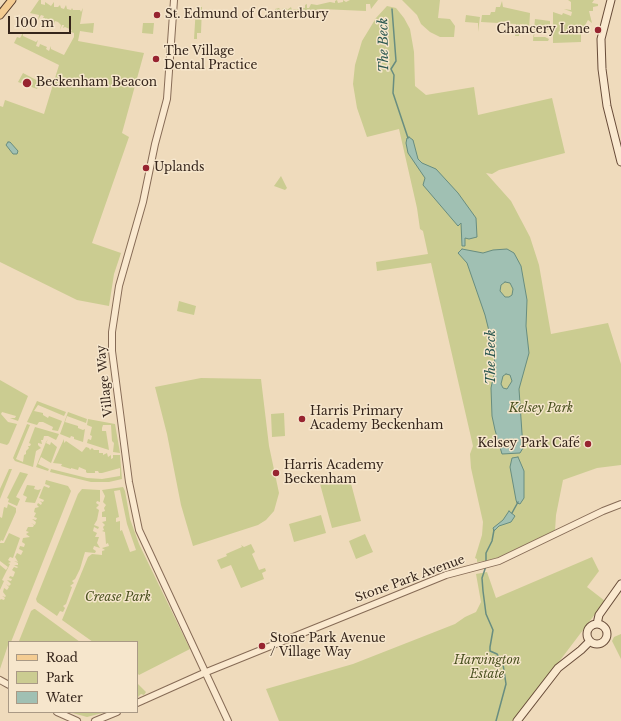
<!DOCTYPE html>
<html>
<head>
<meta charset="utf-8">
<style>
	body { margin:0 }
	#map { position:relative; width:621px; height:721px; overflow:hidden; background:#efdbbc; font-family:"Libre Baskerville",serif }
	canvas { display:block }
	.legend { position:absolute; left:8px; top:641px; width:130px; height:72px; box-sizing:border-box; background:#f6e6cc; border:1px solid #a99985; margin:0; padding:5px 7px; list-style:none; font-size:12px; color:#35251b }
	.legend li { display:flex; align-items:center; gap:8px; height:20px }
	.legend b { width:20px; border:1px solid #a99985 }
	.scale { position:absolute; left:8px; top:16px; width:63px; height:18px; box-sizing:border-box; border:2px solid #35251b; border-top:0; padding-left:5px; font-size:12px; line-height:14px; white-space:nowrap; color:#35251b; -webkit-text-stroke:3px #f6e6cc; paint-order:stroke }
</style>
</head>
<body>
<div id="map">
<canvas width="621" height="721"></canvas>
<ul class="legend">
<li><b style="height:5px;background:#f4cc92"></b>Road</li>
<li><b style="height:11px;background:#cbcc91"></b>Park</li>
<li><b style="height:11px;background:#a0c0b3"></b>Water</li>
</ul>
<div class="scale">100 m</div>
</div>
<script>
const ctx = document.querySelector('canvas').getContext('2d');
ctx.lineJoin = 'round';
function paint(path, color) { ctx.fillStyle = color; ctx.fill(path, 'evenodd'); }
const poly = rows => new Path2D(rows.map(r => 'M' + r).join(''));
function strokePath(path, color, width, dash) { ctx.strokeStyle = color; ctx.lineWidth = width; ctx.lineCap = dash ? 'butt' : 'round'; ctx.setLineDash(dash || []); ctx.stroke(path); }
function label(font, color, halo, rows, align = 'center') {
  ctx.font = font + ' "Libre Baskerville",serif'; ctx.lineWidth = 3; ctx.setLineDash([]); ctx.textBaseline = 'middle'; ctx.strokeStyle = halo; ctx.fillStyle = color; for (const [text, x, y, turn = 0] of rows) {
    ctx.save(); ctx.translate(x, y); ctx.rotate((+turn || 0) * Math.PI / 180); ctx.textAlign = isNaN(turn) ? turn : align; if (halo) ctx.strokeText(text, 0, 0); ctx.fillText(text, 0, 0); ctx.restore();
  }
}
const green = poly([
	[39,0,41,0,41,4,45,5,45,2,51,6,54,2,54,7,58,7,60,5,61,8,64,9,66,5,67,9,71,10,72,8,73,10,80,10,81,12,83,8,80,24,94,23,93,33,80,31,78,41,144,53,122,133,129,137,92,243,121,253,114,274,109,306,77,300,0,262,0,106,3,107,5,100,44,114,59,65,14,43,17,37,20,38,23,33,23,36,36,42,38,40,36,46,39,47,40,44,47,47,46,49,49,51,51,46,51,49,64,55,74,37,74,33,71,32,72,30,65,27,63,28,64,25,62,25,60,30,61,25,58,22,55,21,54,24,48,19,46,23,46,20,43,18,44,16,41,15,38,20,39,15,30,13],
	[337,0,338,3,343,2,343,0,346,2,350,0,378,0,371,9,370,4,366,4,366,11,321,9,267,19,266,12,269,12,268,10,275,11,275,9,279,8,282,12,283,8,286,8,287,10,291,7,292,10,305,8,305,5,307,4,307,8,309,8,311,4,317,5,330,2,335,3,335,1],
	[402,0,440,0,438,18,450,19,455,26,454,37,440,37,430,32,421,24,417,15],
	[568,0,594,0,592,3,598,4,598,6,593,7,593,11,589,11,592,23,588,20,584,27,581,27,581,42,553,43,553,12,562,15,563,13,571,16,572,12,564,9,571,10,571,2],
	[502,1,503,7,530,13,529,30,528,25,520,24,519,36,515,36,516,24,481,22,482,15,490,15,491,12,495,12,496,7,500,7],
	[387,6,396,8,404,18,410,29,414,52,415,86,426,95,474,87,478,115,552,98,565,153,499,170,492,174,486,173,511,201,530,237,539,265,551,334,608,323,621,364,621,465,597,468,563,480,556,515,555,531,497,558,484,561,477,562,477,559,475,558,482,535,483,522,471,468,470,454,473,446,431,263,377,271,376,262,428,254,423,231,420,229,417,208,399,129,367,137,357,108,353,84,355,65,362,41,376,18],
	[196,7,202,7,201,33,197,33,197,39,194,39],
	[466,15,480,17,478,32,478,23,465,22],
	[535,19,550,21,550,30,535,29,534,37,545,37,549,39,548,41,533,41],
	[143,23,154,23,153,34,142,33],
	[23,73,40,82,37,89,18,82],
	[281,176,287,188,285,190,274,186],
	[179,301,196,306,194,315,177,311],
	[201,378,261,379,269,446,279,493,274,511,266,520,258,525,193,546,181,505,167,434,155,387],
	[0,380,28,396,18,421,10,418,15,418,16,416,2,412,1,414,8,422,17,424,9,443,7,445,0,443],
	[37,401,66,412,64,416,38,405,34,411,43,413,43,415,48,418,49,416,62,421,58,431,52,430,53,427,43,422,39,422,37,425,27,422],
	[68,412,87,419,86,423,67,416,65,422,78,426,78,428,83,430,85,429,83,442,74,439,74,437,71,436,70,438,60,434],
	[284,413,285,436,272,437,271,414],
	[88,419,115,424,120,453,113,452,114,443,112,441,111,425,103,425,102,428,102,431,106,431,109,450,87,443,88,439,91,440,92,436,90,435,92,427,87,425],
	[27,424,30,425,16,459,23,462,24,455,26,454,26,451,29,448,28,446,30,446,31,444,29,443,35,427,59,434,56,440,48,436,44,436,43,440,41,440,42,444,38,443,38,445,41,448,36,451,33,467,15,461,13,458],
	[48,439,46,443,50,445,51,442,57,447,51,463,41,457,38,464,49,469,48,471,36,467,46,442],
	[64,439,64,443,66,441,82,452,86,447,89,448,90,450,92,448,94,450,99,450,99,453,103,453,103,455,107,453,108,457,111,455,111,459,113,458,113,455,120,455,122,479,109,482,91,482,50,472,51,469,87,478,102,479,120,476,120,468,102,473,99,473,98,471,95,471,95,473,87,473,86,472,86,470,79,467,78,470,71,468,71,469,61,466,62,464,53,463],
	[9,469,12,469,0,499,0,489],
	[20,472,28,474,16,497,20,499,17,506,8,502,9,499,7,498],
	[349,476,361,521,332,528,320,484],
	[46,480,68,486,71,491,11,642,9,642,0,669,0,600,1,599,4,600,5,598,2,596,5,597,6,596,3,592,4,588,7,590,9,587,6,584,9,586,11,584,7,580,11,581,12,579,9,578,10,576,13,577,14,575,10,574,14,575,15,572,12,570,14,567,17,568,18,567,14,565,18,565,18,563,14,561,18,562,15,557,17,553,21,555,23,551,19,549,20,546,24,547,25,544,22,542,23,538,30,537,26,534,29,532,26,531,28,527,33,527,34,525,31,523,35,525,36,522,32,519,36,520,37,518,34,517,36,513,34,512,35,508,39,507,37,505,38,503,41,505,42,503,40,501,43,502,44,500,39,498,43,488,44,486,49,488,50,486,45,484],
	[27,485,35,486,34,489,38,490,41,489,35,503,25,502,27,497,23,495],
	[123,487,125,491,130,519,139,544,190,649,139,675,137,673,137,642,93,642,62,620,88,557,92,554,102,555,102,551,105,550,102,548,109,546,108,543,106,544,105,532,102,531,104,530,103,527,105,525,102,522,106,521,106,517,102,517,102,512,105,511,104,508,106,505,103,502,105,496,102,490],
	[120,490,127,524,136,550,130,552,122,530,120,531,120,521,116,522,116,518,119,517,114,491],
	[82,489,100,490,100,502,97,501,96,503,99,505,96,508,99,510,97,520,94,525,99,527,98,529,94,527,93,531,97,533,95,537,99,537,97,543,100,548,94,546,93,549,96,551,95,553,85,552,80,569,75,579,72,581,74,583,70,586,72,587,66,604,63,606,65,608,63,612,60,611,57,616,37,602,36,599,78,494],
	[8,504,16,508,16,512,3,541,1,540,0,542,0,517,2,518,4,507,7,508],
	[321,515,326,533,294,542,289,524],
	[9,533,20,538,13,558,10,557,8,560,11,562,8,563,10,564,2,580,4,581,0,590,0,565,6,570,8,567,0,561,0,543,4,543],
	[365,534,373,552,356,559,349,541],
	[251,544,255,552,252,554,259,570,265,568,266,571,262,573,264,579,241,588,231,565,221,569,217,560,227,556,226,554,242,547,241,545,244,547],
	[592,557,599,571,587,587,605,601,514,721,279,721,266,689,353,664,455,624,465,617,476,612,481,602,476,574,487,572,496,598],
	[34,609,35,609,80,642,19,641,31,611],
	[621,634,621,659,612,641,614,637],
	[137,683,146,692,144,695,141,694,137,698],
	[69,712,106,712,87,717]
]);
const water = poly([
	[409,137,413,140,418,159,422,163,436,169,458,193,476,218,477,237,469,239,465,238,465,246,462,246,461,223,458,226,423,185,425,178,408,153,406,143,407,138,409,137],
	[8,142,10,142,18,151,17,154,13,154,6,145,8,142],
	[462,249,483,253,493,250,507,249,514,253,521,266,527,300,526,326,529,353,519,389,523,448,520,453,502,454,495,430,492,416,491,388,495,369,494,351,485,315,467,263,458,253,462,249],
	[505,282,510,283,513,289,512,295,509,297,505,297,500,291,501,285,505,282],
	[506,374,510,375,512,381,507,389,503,388,501,384,503,376,506,374],
	[518,457,524,471,524,498,520,504,517,503,516,500,510,467,512,458,518,457],
	[509,511,515,516,511,522,499,526,494,531,493,528,503,520,509,511]
]);
const stream = poly([
	[392,9,396,61,391,69,394,75,393,93,408,138],
	[512,513,518,502],
	[486,562,486,553,492,541,494,530],
	[486,566,482,578,483,591,486,614,493,630,490,647,490,651,497,654,503,664,506,684,496,721]
]);
const tertiary = poly([
	[174,0,167,99,155,144,143,202,119,286,112,332,112,351,129,482,139,530,228,721],
	[0,680,9,685],
	[137,703,204,673,392,597,446,575,499,561,603,511,621,504],
	[57,712,77,721],
	[95,721,117,712]
]);
const secondary = poly([
	[611,0,601,39,602,69,607,106,621,162],
	'587 634a10 10 0 1 1 20 0a10 10 0 1 1-20 0Z',
	[597,624,599,615,621,584],
	[517,721,558,668,581,650,590,641]
]);
const primary = poly([
	[0,15,12,0]
]);
const markers = [
	[157,15,4,"#972430"],
	[598,30,4,"#972430"],
	[156,59,4,"#972430"],
	[27,83,5,"#972430"],
	[146,168,4,"#972430"],
	[302,419,4,"#972430"],
	[588,444,4,"#972430"],
	[276,473,4,"#972430"],
	[262,646,4,"#972430"]
];
const poiNames = [
	["St. Edmund of Canterbury",165,15],
	["Chancery Lane",590,30,"right"],
	["The Village",164,52],
	["Dental Practice",164,66],
	["Beckenham Beacon",36,83],
	["Uplands",154,168],
	["Harris Primary",310,412],
	["Academy Beckenham",310,426],
	["Kelsey Park Café",580,444,"right"],
	["Harris Academy",284,466],
	["Beckenham",284,480],
	["Stone Park Avenue",270,639],
	["/ Village Way",270,653]
];
const streetNames = [
	["Village Way",105,381,-96],
	["Stone Park Avenue",410,579,-20]
];
const parkNames = [
	["Kelsey Park",541,409],
	["Crease Park",118,598],
	["Harvington",487,661],
	["Estate",487,675]
];
const waterNames = [
	["The Beck",384,45,-91],
	["The Beck",491,357,-90]
];
paint(green, '#cbcc91');
paint(water, '#a0c0b3');
strokePath(water, '#688d80', 1);
strokePath(stream, '#688d80', 1.5);
strokePath(tertiary, '#866b56', 8);
strokePath(secondary, '#684c39', 9);
strokePath(primary, '#543a2a', 9);
strokePath(tertiary, '#fae9cf', 6);
strokePath(secondary, '#fae9cf', 7);
strokePath(primary, '#f4cc92', 7);
for (const [x, y, r, color] of markers) { const dot = new Path2D(); dot.arc(x, y, r, 0, 2 * Math.PI); ctx.fillStyle = color; ctx.fill(dot); strokePath(dot, '#f6e6cc', 1.5); }
label('12px', '#35251b', '#f6e6cc', poiNames, 'left');
label('12px', '#35251b', '#f6e6cc', streetNames);
label('italic 12px', '#4b5221', '#f6e6cc', parkNames);
label('italic 13px', '#29564f', '#f6e6cc', waterNames);
</script>
</body>
</html>
